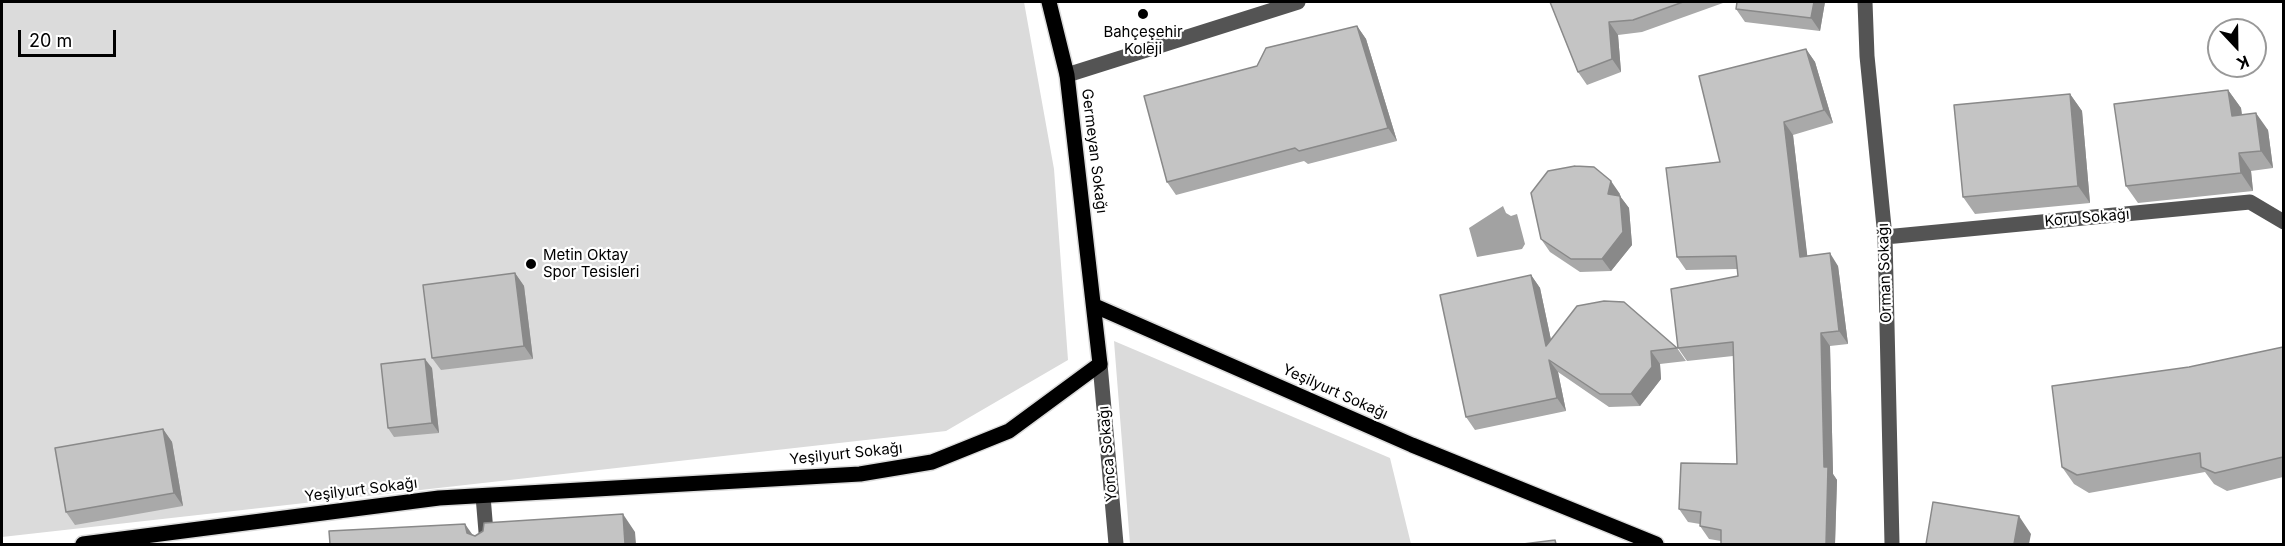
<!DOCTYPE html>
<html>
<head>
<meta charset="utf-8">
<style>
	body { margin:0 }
	#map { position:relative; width:2285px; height:546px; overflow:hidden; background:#fff; font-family:Inter,sans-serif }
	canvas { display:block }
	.frame { position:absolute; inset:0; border:3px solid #000; pointer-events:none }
	.north { position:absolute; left:2207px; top:18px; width:60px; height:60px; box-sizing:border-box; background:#fff; border:2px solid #999; border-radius:50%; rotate:158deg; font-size:16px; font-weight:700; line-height:24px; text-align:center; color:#000 }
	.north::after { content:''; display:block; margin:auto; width:21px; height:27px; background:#000; clip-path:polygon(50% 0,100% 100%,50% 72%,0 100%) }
	.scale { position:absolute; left:18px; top:30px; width:98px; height:27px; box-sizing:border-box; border:3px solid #000; border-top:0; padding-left:8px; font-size:18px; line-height:21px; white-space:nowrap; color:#000; -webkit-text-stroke:4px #fff; paint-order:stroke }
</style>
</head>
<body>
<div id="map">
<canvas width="2285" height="546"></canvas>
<div class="frame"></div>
<div class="north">K</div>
<div class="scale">20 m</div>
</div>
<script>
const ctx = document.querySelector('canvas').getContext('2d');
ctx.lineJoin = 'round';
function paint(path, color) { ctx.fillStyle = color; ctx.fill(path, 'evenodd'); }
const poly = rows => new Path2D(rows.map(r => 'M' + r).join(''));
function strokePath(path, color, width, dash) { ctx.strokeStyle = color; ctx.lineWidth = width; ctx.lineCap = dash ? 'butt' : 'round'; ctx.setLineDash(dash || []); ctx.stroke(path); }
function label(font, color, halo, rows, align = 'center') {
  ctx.font = font + ' Inter,sans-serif'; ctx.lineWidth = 4.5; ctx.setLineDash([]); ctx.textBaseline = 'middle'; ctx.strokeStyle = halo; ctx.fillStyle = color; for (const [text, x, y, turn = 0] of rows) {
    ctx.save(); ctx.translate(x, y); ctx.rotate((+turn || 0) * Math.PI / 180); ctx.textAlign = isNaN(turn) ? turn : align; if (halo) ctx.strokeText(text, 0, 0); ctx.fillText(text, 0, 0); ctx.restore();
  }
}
const green = poly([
	[2,2,1024,2,1054,169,1068,360,946,431,2,537],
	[1114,341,1390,458,1411,544,1130,544]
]);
const water = poly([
	[1503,206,1506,213,1511,216,1517,214,1525,244,1522,249,1477,257,1469,228]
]);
const minor = poly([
	[1865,2,1867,56,1885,237,1892,544],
	[1067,75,1298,2],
	[1885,237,2250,202,2284,222],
	[1100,364,1116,544],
	[483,496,487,544]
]);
const major = poly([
	[1095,306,1412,445,1656,544],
	[83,544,439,498,860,474,932,462,1009,431,1100,364,1067,75,1049,2]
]);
const wall = poly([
	[1550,2,1723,2,1723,3,1642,32,1618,35,1621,72,1587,85,1578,72],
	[1737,2,1825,2,1820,31,1745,22,1736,9],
	[1357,26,1366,39,1397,141,1308,164,1304,161,1176,195,1167,182,1257,66],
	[1806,49,1815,62,1833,123,1793,135,1807,256,1838,266,1848,344,1830,346,1833,474,1837,480,1835,544,1721,544,1721,541,1709,539,1700,526,1700,524,1688,522,1679,509,1737,464,1733,356,1687,361,1678,348,1738,276,1737,269,1686,270,1677,257,1720,162],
	[2228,90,2241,108,2242,115,2268,130,2273,168,2251,171,2253,191,2138,203,2126,186],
	[2070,94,2082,111,2090,203,1975,214,1963,197],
	[1620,194,1619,195,1629,208,1632,245,1611,271,1580,272,1550,252,1541,239],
	[515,273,524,286,533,359,441,370,432,358],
	[1531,275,1540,288,1551,340,1677,348,1686,361,1660,364,1661,379,1640,406,1609,407,1558,372,1566,411,1475,430,1466,417],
	[2283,347,2283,477,2227,491,2214,484,2205,472,2089,493,2074,484,2062,467,2189,367],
	[432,368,439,433,394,437,388,428],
	[163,429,172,442,183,506,75,525,66,512]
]);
const shadedWall = poly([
	[1814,2,1825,2,1820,31,1811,18],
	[1609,22,1618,35,1621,72,1612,59],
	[1357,26,1366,39,1397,141,1388,128],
	[1806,49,1815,62,1833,123,1824,110],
	[2228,90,2241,108,2244,133,2232,116],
	[2070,94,2082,111,2090,203,2078,186],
	[2256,113,2268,130,2273,168,2261,151],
	[1784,122,1793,135,1809,270,1800,257],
	[2239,153,2251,171,2253,191,2241,173],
	[1611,181,1620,194,1617,206,1608,194],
	[1620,196,1629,208,1632,245,1611,271,1602,259],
	[1830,253,1838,266,1848,344,1839,331],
	[515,273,524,286,533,359,524,346],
	[1531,275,1540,288,1555,359,1546,346],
	[1821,333,1830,346,1833,474,1837,480,1835,544,1826,544],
	[1651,351,1660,364,1661,379,1640,406,1631,394],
	[425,359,432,368,439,433,432,423],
	[1549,360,1558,372,1566,411,1557,398],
	[163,429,172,442,183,506,174,493],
	[623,514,635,532,636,544,625,544],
	[2019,516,2031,534,2029,544,2014,544],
	[465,524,477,541,467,533]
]);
const building = poly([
	[1550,2,1683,2,1633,20,1609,22,1612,59,1578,72,1550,2],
	[1737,2,1814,2,1811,18,1736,9,1737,2],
	[1357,26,1388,128,1299,151,1295,148,1167,182,1144,96,1257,66,1266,48,1357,26],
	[1806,49,1824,110,1784,122,1800,257,1830,253,1839,331,1821,333,1824,467,1828,467,1826,544,1721,544,1721,530,1700,526,1701,512,1679,509,1681,463,1737,464,1733,342,1678,348,1671,289,1738,276,1736,256,1677,257,1666,168,1720,162,1699,76,1806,49],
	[2228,90,2232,116,2256,113,2261,151,2239,153,2241,173,2126,186,2114,104,2228,90],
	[2070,94,2078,186,1963,197,1954,105,2070,94],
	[1575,166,1594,167,1611,181,1608,194,1620,196,1623,232,1602,259,1571,259,1541,239,1531,193,1548,171,1575,166],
	[515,273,524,346,432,358,423,285,515,273],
	[1531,275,1546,346,1577,306,1604,301,1624,302,1677,348,1651,351,1652,367,1631,394,1600,394,1549,360,1557,398,1466,417,1440,295,1531,275],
	[2283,347,2283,457,2215,473,2201,467,2200,453,2077,475,2062,467,2052,386,2189,367,2283,347],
	[425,359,432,423,388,428,381,364,425,359],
	[163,429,174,493,66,512,55,448,163,429],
	[1933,502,2019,516,2014,544,1926,544,1933,502],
	[623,514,625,544,330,544,329,531,465,524,467,533,475,536,483,531,484,523,623,514],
	[1555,540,1556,544,1523,544,1555,540]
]);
const markers = [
	[1143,14,6,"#000"],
	[531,264,6,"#000"]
];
const poiNames = [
	["Bahçeşehir",1143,32],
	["Koleji",1143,49],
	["Metin Oktay",543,255,"left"],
	["Spor Tesisleri",543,272,"left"]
];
const streetNames = [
	["Germeyan Sokağı",1094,151,83],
	["Koru Sokağı",2087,218,-5],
	["Orman Sokağı",1885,273,-92],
	["Yeşilyurt Sokağı",1335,392,24],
	["Yeşilyurt Sokağı",846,454,-6],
	["Yonca Sokağı",1108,454,-95],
	["Yeşilyurt Sokağı",361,490,-7]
];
paint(green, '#dbdbdb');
paint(water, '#a2a2a2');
strokePath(major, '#dbdbdb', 18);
strokePath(minor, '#545454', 15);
strokePath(major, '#000', 15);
paint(wall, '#a9a9a9');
paint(shadedWall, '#898989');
paint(building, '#c4c4c4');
strokePath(building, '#898989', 1.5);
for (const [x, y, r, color] of markers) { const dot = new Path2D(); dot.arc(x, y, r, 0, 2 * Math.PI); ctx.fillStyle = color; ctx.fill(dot); strokePath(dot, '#fff', 2); }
label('15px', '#000', '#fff', poiNames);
label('15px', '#000', '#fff', streetNames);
</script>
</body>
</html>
